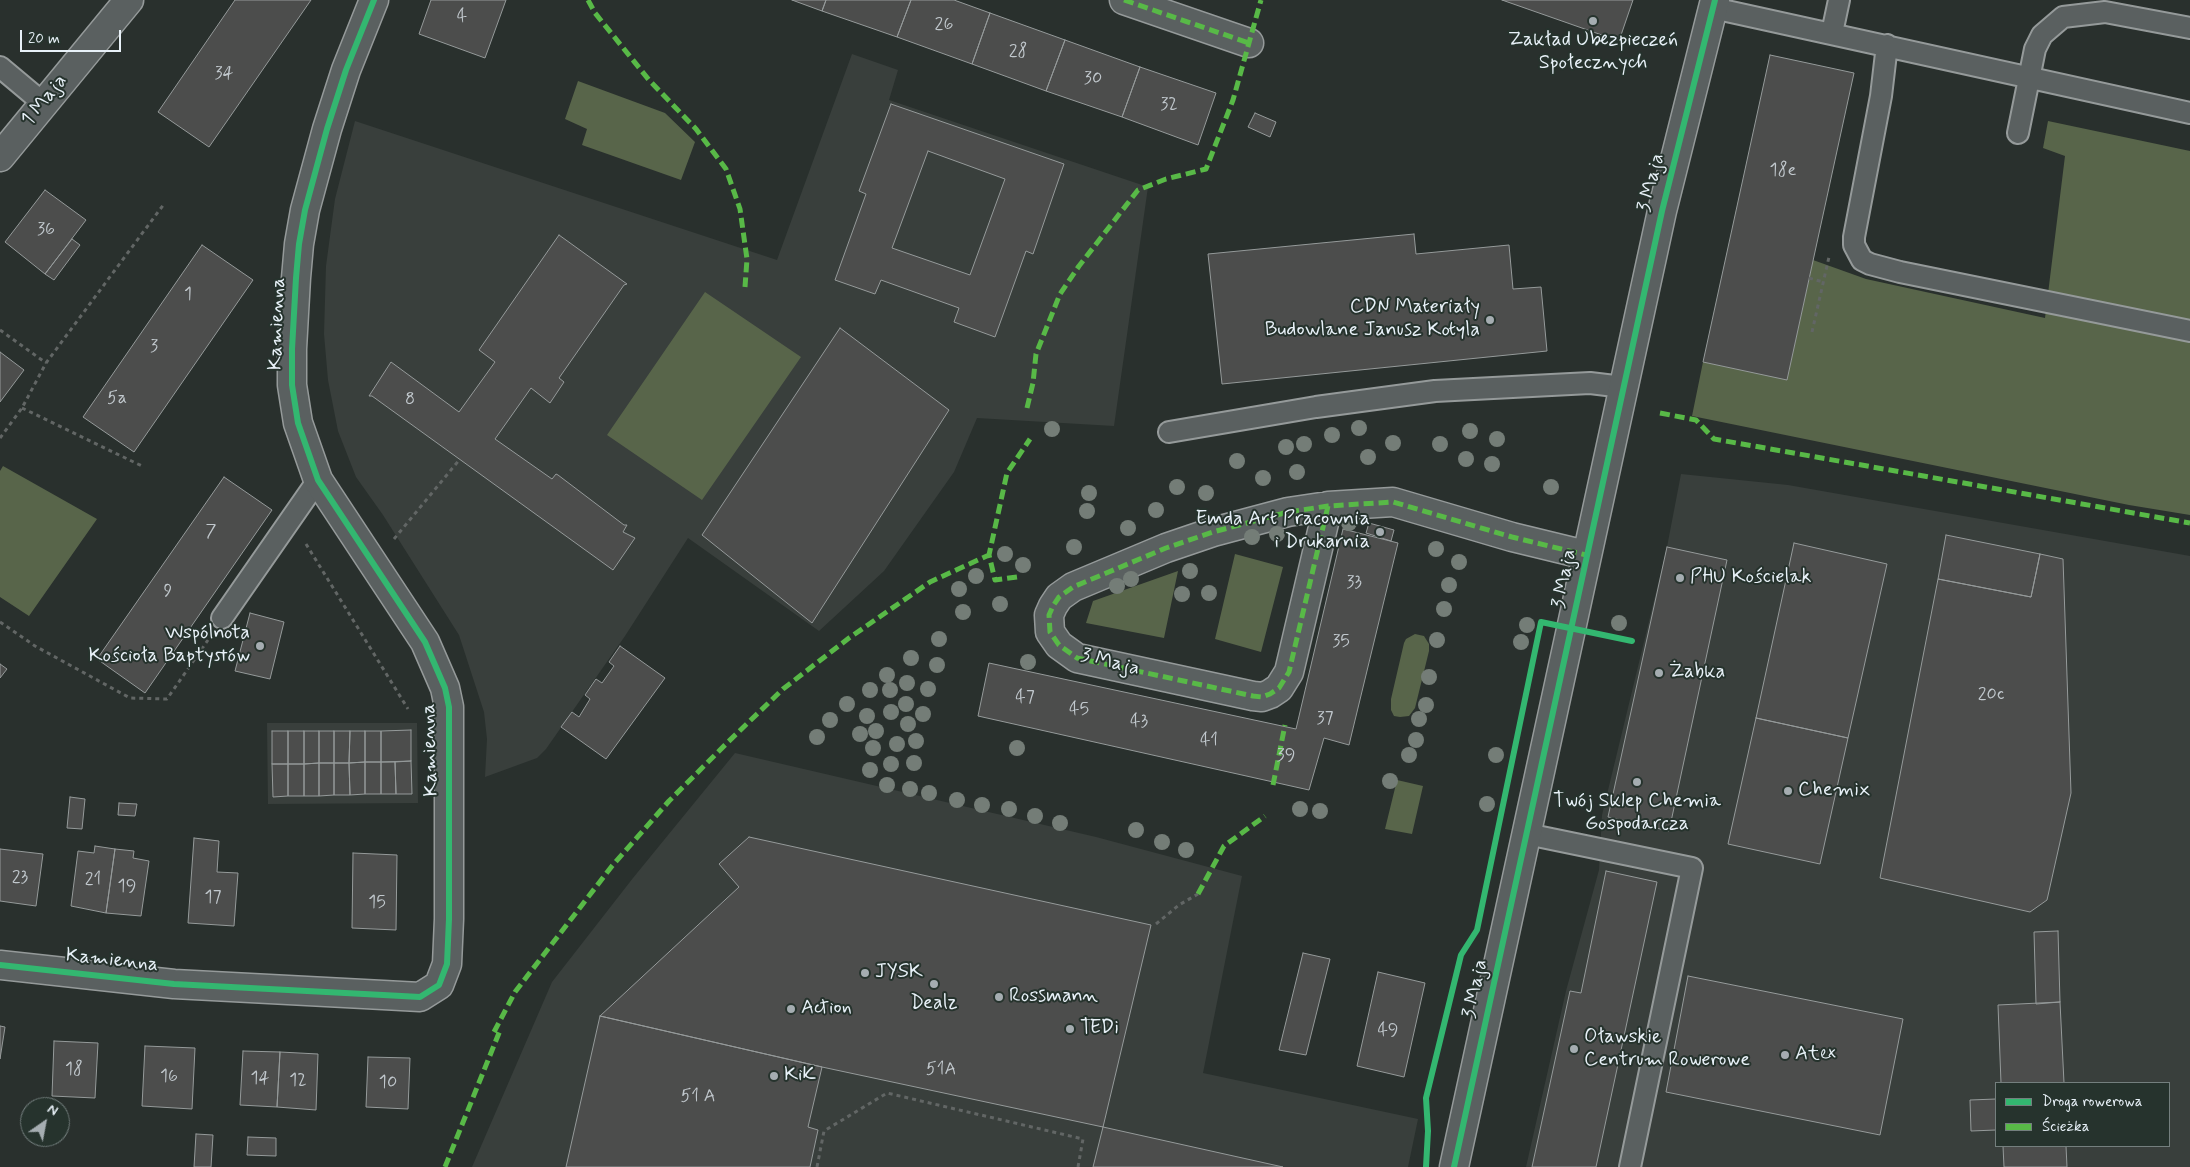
<!DOCTYPE html>
<html>
<head>
<meta charset="utf-8">
<style>
	body { margin:0 }
	#map { position:relative; width:2190px; height:1167px; overflow:hidden; background:#29302d; font-family:Mynerve,sans-serif }
	canvas { display:block }
	.legend { position:absolute; left:1995px; top:1082px; width:175px; height:65px; box-sizing:border-box; background:#26332d; border:1px solid #747f7e; margin:0; padding:6px 9px; list-style:none; font-size:15px; color:#e8f1f8 }
	.legend li { display:flex; align-items:center; gap:10px; height:25px }
	.legend b { width:25px; border:1px solid #747f7e }
	.north { position:absolute; left:20px; top:1097px; width:50px; height:50px; box-sizing:border-box; background:#26332d; border:1px solid #747f7e; border-radius:50%; rotate:33deg; font-size:14px; font-weight:700; line-height:20px; text-align:center; color:#e8f1f8 }
	.north::after { content:''; display:block; margin:auto; width:18px; height:22px; background:#a5adb1; clip-path:polygon(50% 0,100% 100%,50% 72%,0 100%) }
	.scale { position:absolute; left:20px; top:30px; width:101px; height:22px; box-sizing:border-box; border:2px solid #e8f1f8; border-top:0; padding-left:6px; font-size:15px; line-height:18px; white-space:nowrap; color:#e8f1f8; -webkit-text-stroke:4px #26332d; paint-order:stroke }
</style>
</head>
<body>
<div id="map">
<canvas width="2190" height="1167"></canvas>
<ul class="legend">
<li><b style="height:6px;background:#33b770"></b>Droga rowerowa</li>
<li><b style="height:6px;background:#58b947"></b>Ścieżka</li>
</ul>
<div class="north">N</div>
<div class="scale">20 m</div>
</div>
<script>
const ctx = document.querySelector('canvas').getContext('2d');
ctx.lineJoin = 'round';
function paint(path, color) { ctx.fillStyle = color; ctx.fill(path, 'evenodd'); }
const poly = rows => new Path2D(rows.map(r => 'M' + r).join(''));
function strokePath(path, color, width, dash) { ctx.strokeStyle = color; ctx.lineWidth = width; ctx.lineCap = dash ? 'butt' : 'round'; ctx.setLineDash(dash || []); ctx.stroke(path); }
function label(font, color, halo, rows, align = 'center') {
  ctx.font = font + ' Mynerve,sans-serif'; ctx.lineWidth = 4; ctx.setLineDash([]); ctx.textBaseline = 'middle'; ctx.strokeStyle = halo; ctx.fillStyle = color; for (const [text, x, y, turn = 0] of rows) {
    ctx.save(); ctx.translate(x, y); ctx.rotate((+turn || 0) * Math.PI / 180); ctx.textAlign = isNaN(turn) ? turn : align; if (halo) ctx.strokeText(text, 0, 0); ctx.fillText(text, 0, 0); ctx.restore();
  }
}
const built = poly([
	[852,54,898,70,889,100,1148,187,1114,426,977,418,954,472,884,571,819,631,688,538,625,636,546,749,537,758,485,777,487,739,484,712,459,635,383,515,356,477,338,431,328,380,324,334,326,266,335,199,355,121,777,260],
	[1681,474,1788,485,2190,556,2190,1167,1526,1167,1566,991,1599,870,1602,815,1667,547],
	[1996,1083,2169,1083,2169,1146,1996,1146],
	[267,723,417,723,418,803,268,804],
	[735,753,1096,837,1242,876,1203,1073,1418,1119,1408,1167,472,1167,552,982,633,878]
]);
const green = poly([
	[578,81,665,113,695,142,681,180,582,145,587,129,565,119],
	[2048,121,2190,151,2190,515,2129,505,1692,416,1703,362,1787,379,1813,260,1866,279,2045,318,2065,156,2043,148],
	[705,292,801,357,702,500,607,435],
	[3,466,97,519,29,616,0,597,0,471],
	[1235,554,1283,567,1261,652,1215,639],
	[1178,571,1164,638,1086,623,1093,601],
	[1415,634,1424,636,1429,644,1429,651,1415,708,1409,716,1400,717,1394,716,1391,710,1391,699,1404,643,1406,639],
	[1397,780,1423,786,1412,834,1385,829]
]);
const building = poly([
	[235,0,311,0,209,147,158,112,235,0],
	[431,0,506,0,485,58,419,34,431,0],
	[792,0,826,0,822,11,792,0],
	[826,0,911,0,897,37,822,11,826,0],
	[911,0,954,0,990,13,972,64,897,37,911,0],
	[1502,0,1633,0,1619,41,1502,0],
	[990,13,1065,40,1046,91,972,64,990,13],
	[1065,40,1140,67,1122,117,1046,91,1065,40],
	[1770,55,1854,73,1787,380,1703,362,1770,55],
	[1140,67,1216,93,1198,145,1122,117,1140,67],
	[891,104,1064,164,1033,254,1026,251,995,337,954,322,959,308,881,280,875,294,835,280,866,194,859,191,891,104],
	[928,151,1005,179,970,275,892,248,928,151],
	[1255,113,1276,122,1270,137,1248,127,1255,113],
	[45,190,86,220,45,274,5,242,45,190],
	[1414,234,1416,254,1509,245,1513,289,1541,287,1547,351,1222,384,1208,254,1414,234],
	[559,235,627,284,624,285,559,378,564,382,550,403,531,388,495,439,552,479,556,474,558,475,624,525,627,525,623,532,635,538,613,570,372,396,369,396,391,362,459,412,495,362,479,350,559,235],
	[72,239,80,245,54,280,45,274,72,239],
	[202,245,253,280,134,452,83,417,202,245],
	[840,328,949,410,812,623,702,535,840,328],
	[0,352,24,370,0,402,0,352],
	[224,477,272,510,145,693,97,659,224,477],
	[1369,523,1394,530,1391,541,1366,533,1369,523],
	[1343,529,1398,543,1349,745,1324,738,1309,790,978,716,989,663,1296,729,1343,529],
	[1946,535,2040,554,2031,597,1938,579,1946,535],
	[1794,543,1887,564,1848,738,1756,718,1794,543],
	[1667,547,1727,560,1669,831,1608,817,1667,547],
	[2040,554,2063,559,2071,793,2047,900,2030,912,1880,878,1938,579,2031,597,2040,554],
	[250,613,284,622,270,679,235,671,250,613],
	[620,646,665,678,606,759,561,727,572,712,579,717,590,699,585,695,596,679,602,683,614,666,609,662,620,646],
	[0,664,7,669,0,678,0,664],
	[1756,718,1848,738,1820,864,1728,844,1756,718],
	[411,730,411,761,381,762,381,731,411,730],
	[272,731,288,731,288,764,272,764,272,731],
	[288,731,304,731,304,764,288,764,288,731],
	[304,731,319,731,319,763,304,764,304,731],
	[319,731,334,731,334,763,319,763,319,731],
	[334,731,350,731,349,763,334,763,334,731],
	[350,731,365,731,365,762,349,763,350,731],
	[365,731,381,731,381,762,365,762,365,731],
	[411,761,412,794,396,794,395,762,411,761],
	[365,762,365,794,350,795,349,763,365,762],
	[365,762,381,762,381,794,365,794,365,762],
	[381,762,395,762,396,794,381,794,381,762],
	[319,763,319,796,304,796,304,764,319,763],
	[319,763,334,763,334,795,319,796,319,763],
	[334,763,349,763,350,795,334,795,334,763],
	[272,764,288,764,288,796,273,797,272,764],
	[288,764,304,764,304,796,288,796,288,764],
	[70,797,85,799,82,829,67,828,70,797],
	[119,803,137,804,135,816,118,815,119,803],
	[749,837,1151,925,1103,1127,822,1067,600,1016,739,887,719,864,749,837],
	[194,838,219,841,217,872,238,873,234,926,188,923,194,838],
	[95,846,115,849,106,913,71,906,78,851,94,853,95,846],
	[0,849,43,854,36,906,0,901,0,849],
	[115,849,134,851,133,858,149,861,141,916,106,913,115,849],
	[353,853,397,855,396,930,352,928,353,853],
	[1606,871,1657,882,1596,1167,1532,1167,1570,991,1581,993,1606,871],
	[2058,931,2060,1002,2036,1004,2034,932,2058,931],
	[1303,953,1330,959,1306,1055,1279,1050,1303,953],
	[1378,972,1425,983,1404,1077,1357,1066,1378,972],
	[1688,976,1903,1019,1880,1135,1666,1092,1688,976],
	[2060,1002,2064,1083,2001,1083,1998,1005,2060,1002],
	[600,1016,822,1067,808,1127,818,1130,810,1167,566,1167,600,1016],
	[0,1026,5,1027,0,1059,0,1026],
	[54,1041,98,1043,95,1098,52,1096,54,1041],
	[145,1046,195,1048,192,1109,142,1106,145,1046],
	[243,1051,280,1052,277,1107,240,1105,243,1051],
	[280,1052,318,1054,316,1110,277,1107,280,1052],
	[368,1057,410,1058,408,1109,366,1107,368,1057],
	[1996,1099,1996,1130,1971,1131,1970,1100,1996,1099],
	[1103,1127,1283,1167,1093,1167,1103,1127],
	[196,1134,213,1135,211,1167,194,1167,196,1134],
	[248,1137,276,1138,276,1156,247,1155,248,1137],
	[2003,1146,2066,1146,2067,1167,2004,1167,2003,1146]
]);
const path = poly([
	[1809,278,1823,282],
	[0,330,46,363],
	[1812,332,1829,257],
	[22,408,144,467],
	[0,438,22,408,46,363,164,204],
	[394,539,460,459],
	[306,544,408,709],
	[0,622,35,646,130,698,167,699,208,640],
	[1156,924,1179,905,1198,894],
	[817,1167,824,1131,887,1093,1083,1139,1078,1167]
]);
const service = poly([
	[1713,8,2190,113],
	[1832,33,1839,0],
	[1887,45,1881,96,1854,237,1854,245,1862,260,1870,264,1900,272,2190,331],
	[0,67,43,103],
	[2018,133,2035,49,2042,35,2063,17,2105,12,2190,28],
	[1169,432,1316,407,1435,391,1590,383,1623,387],
	[222,618,318,480],
	[1527,834,1692,868,1630,1167]
]);
const minor = poly([
	[1124,0,1249,43],
	[1328,506,1289,672,1279,688,1270,694,1262,697,1253,696,1077,658,1059,645,1050,632,1049,615,1053,606,1059,597,1073,587,1166,548,1213,532,1288,512,1328,506,1393,502,1512,537,1586,555],
	[0,965,174,984,383,995,420,997,439,985,447,964,449,919,449,707,445,688,425,642,318,480,298,423,292,385,292,349,296,278,299,244,305,210,327,129,346,70,374,0]
]);
const tertiary = poly([
	[1454,1167,1662,211,1715,0]
]);
const primary = poly([
	[0,157,129,0]
]);
const quiet = poly([
	[588,0,595,13,649,80,696,129,726,169,740,209,747,259,745,287],
	[1124,0,1249,43],
	[1027,408,1033,383,1036,354,1060,294,1079,266,1138,190,1166,179,1206,169,1233,100,1261,0],
	[1660,413,1696,420,1714,439,2190,523],
	[1328,506,1289,672,1279,688,1270,694,1262,697,1253,696,1077,658,1059,645,1050,632,1049,615,1053,606,1059,597,1073,587,1166,548,1213,532,1288,512,1328,506,1393,502,1512,537,1586,555],
	[1017,577,995,580,989,555,1007,473,1030,439],
	[1273,785,1285,725],
	[1198,894,1224,846,1265,816],
	[494,1032,515,992,612,866,669,801,728,742,783,689,849,638,930,582,989,555],
	[445,1167,501,1028]
]);
const cycleway = poly([
	[0,965,174,984,383,995,420,997,439,985,447,964,449,919,449,707,445,688,425,642,318,480,298,423,292,385,292,349,296,278,299,244,305,210,327,129,346,70,374,0],
	[1426,1167,1428,1131,1426,1098,1461,955,1477,930,1541,622,1632,641],
	[1454,1167,1662,211,1715,0]
]);
const trees = [
	[1359,428],
	[1052,429],
	[1470,431],
	[1332,435],
	[1497,439],
	[1393,443],
	[1304,444],
	[1440,444],
	[1286,447],
	[1368,457],
	[1466,459],
	[1237,461],
	[1492,464],
	[1297,472],
	[1263,478],
	[1177,487],
	[1551,487],
	[1089,493],
	[1206,493],
	[1156,510],
	[1087,511],
	[1349,523],
	[1128,528],
	[1277,534],
	[1252,537],
	[1074,547],
	[1436,549],
	[1005,554],
	[1459,562],
	[1023,565],
	[1190,571],
	[976,576],
	[1131,579],
	[1449,585],
	[1117,586],
	[959,589],
	[1209,593],
	[1182,594],
	[1000,604],
	[1444,609],
	[963,612],
	[1619,623],
	[1527,625],
	[939,639],
	[1437,640],
	[1521,642],
	[911,658],
	[1028,662],
	[937,665],
	[887,675],
	[1429,677],
	[907,683],
	[928,689],
	[870,690],
	[890,690],
	[847,704],
	[906,704],
	[1426,705],
	[891,712],
	[923,714],
	[867,716],
	[1419,719],
	[830,720],
	[908,724],
	[876,731],
	[860,734],
	[817,737],
	[1416,740],
	[916,741],
	[897,744],
	[873,748],
	[1017,748],
	[1409,755],
	[1496,755],
	[914,763],
	[891,764],
	[870,770],
	[1390,781],
	[887,785],
	[910,789],
	[929,793],
	[957,800],
	[1487,804],
	[982,805],
	[1009,809],
	[1300,809],
	[1320,811],
	[1035,816],
	[1060,823],
	[1136,830],
	[1162,842],
	[1186,850]
];
const markers = [
	[1593,21,5,"#a5adb1"],
	[1490,320,5,"#a5adb1"],
	[1380,532,5,"#a5adb1"],
	[1680,578,5,"#a5adb1"],
	[260,646,5,"#a5adb1"],
	[1659,673,5,"#a5adb1"],
	[1637,782,5,"#a5adb1"],
	[1788,791,5,"#a5adb1"],
	[865,973,5,"#a5adb1"],
	[934,984,5,"#a5adb1"],
	[999,997,5,"#a5adb1"],
	[791,1009,5,"#a5adb1"],
	[1070,1029,5,"#a5adb1"],
	[1574,1049,5,"#a5adb1"],
	[1785,1055,5,"#a5adb1"],
	[774,1076,5,"#a5adb1"]
];
const numberNames = [
	["4",462,17],
	["26",944,25],
	["28",1018,52],
	["34",224,74],
	["30",1093,79],
	["32",1169,105],
	["18e",1783,171],
	["36",46,230],
	["1",188,295],
	["3",154,347],
	["5a",117,399],
	["8",410,400],
	["7",211,532],
	["33",1354,583],
	["9",168,592],
	["35",1341,642],
	["20c",1991,695],
	["47",1025,698],
	["45",1079,710],
	["37",1325,719],
	["43",1139,722],
	["41",1209,741],
	["39",1286,756],
	["23",20,878],
	["21",93,880],
	["19",127,887],
	["17",213,898],
	["15",377,903],
	["49",1388,1031],
	["18",74,1070],
	["51A",941,1070],
	["16",169,1077],
	["14",260,1079],
	["12",298,1081],
	["10",388,1083],
	["51 A",698,1097]
];
const poiNames = [
	["Zakład Ubezpieczeń",1593,41,"center"],
	["Społecznych",1593,64,"center"],
	["CDN Materiały",1480,308,"right"],
	["Budowlane Janusz Kotyla",1480,331,"right"],
	["Emda Art Pracownia",1370,520,"right"],
	["i Drukarnia",1370,543,"right"],
	["PHU Kościelak",1690,578],
	["Wspólnota",250,634,"right"],
	["Kościoła Baptystów",250,657,"right"],
	["Żabka",1669,673],
	["Chemix",1798,791],
	["Twój Sklep Chemia",1637,802,"center"],
	["Gospodarcza",1637,825,"center"],
	["JYSK",875,973],
	["Rossmann",1009,997],
	["Dealz",934,1004,"center"],
	["Action",801,1009],
	["TEDi",1080,1029],
	["Oławskie",1584,1038],
	["Centrum Rowerowe",1584,1061],
	["Atex",1795,1055],
	["KiK",784,1076]
];
const streetNames = [
	["1 Maja",45,101,-51],
	["3 Maja",1652,183,-76],
	["Kamienna",278,324,-88],
	["3 Maja",1565,579,-79],
	["3 Maja",1110,663,14],
	["Kamienna",431,750,-92],
	["Kamienna",112,961,6],
	["3 Maja",1476,989,-78]
];
paint(built, '#393f3c');
paint(green, '#58654a');
paint(building, '#4c4d4c');
strokePath(building, '#959a9a', 1);
strokePath(service, '#959a9a', 24);
strokePath(minor, '#959a9a', 31);
strokePath(tertiary, '#959a9a', 31);
strokePath(primary, '#959a9a', 31);
strokePath(path, '#626665', 3, [4, 4]);
strokePath(service, '#5a6060', 20);
strokePath(minor, '#5a6060', 28);
strokePath(tertiary, '#5a6060', 28);
strokePath(primary, '#5a6060', 28);
strokePath(quiet, '#58b947', 5, [10, 5]);
strokePath(cycleway, '#33b770', 6);
ctx.fillStyle = '#747d77';
for (const [x, y] of trees) { ctx.beginPath(); ctx.arc(x, y, 8, 0, 2 * Math.PI); ctx.fill(); }
for (const [x, y, r, color] of markers) { const dot = new Path2D(); dot.arc(x, y, r, 0, 2 * Math.PI); ctx.fillStyle = color; ctx.fill(dot); strokePath(dot, '#26332d', 2); }
label('18px', '#c1c8cd', null, numberNames);
label('20px', '#e8f1f8', '#26332d', poiNames, 'left');
label('20px', '#e8f1f8', '#26332d', streetNames);
</script>
</body>
</html>
